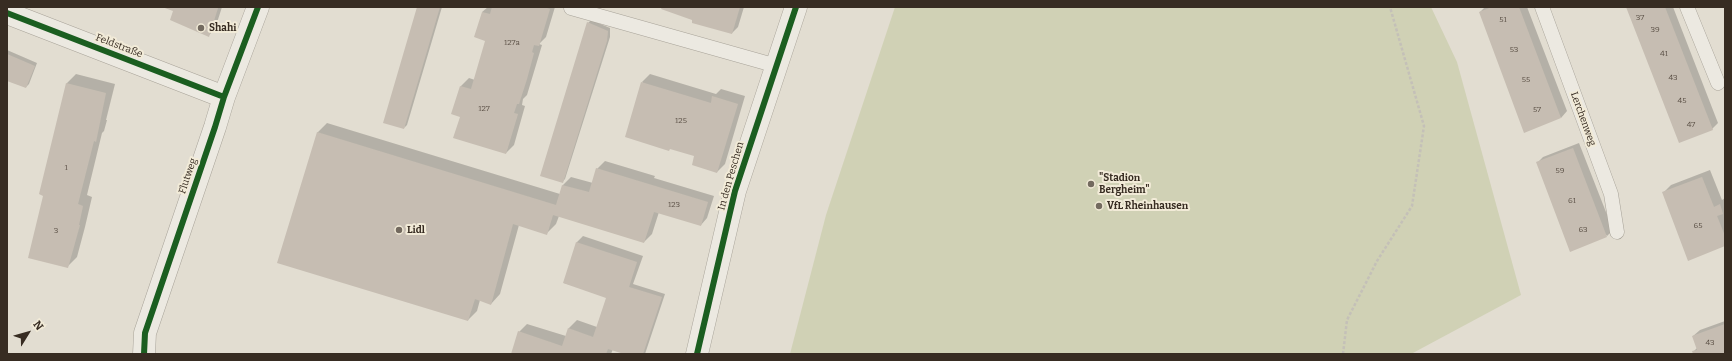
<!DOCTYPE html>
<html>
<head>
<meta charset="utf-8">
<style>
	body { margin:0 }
	#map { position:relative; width:1732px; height:361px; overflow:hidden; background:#e2ddd1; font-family:Bitter,serif }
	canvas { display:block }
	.frame { position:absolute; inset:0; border:8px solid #372c22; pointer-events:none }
	.north { position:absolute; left:8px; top:313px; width:40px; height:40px; -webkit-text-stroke:3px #f2ebd8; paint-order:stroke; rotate:53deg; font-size:11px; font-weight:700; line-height:16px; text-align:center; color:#372c22 }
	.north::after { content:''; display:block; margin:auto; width:14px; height:18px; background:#372c22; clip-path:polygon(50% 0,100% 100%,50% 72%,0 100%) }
</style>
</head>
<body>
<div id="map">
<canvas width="1732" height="361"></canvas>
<div class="frame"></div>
<div class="north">N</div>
</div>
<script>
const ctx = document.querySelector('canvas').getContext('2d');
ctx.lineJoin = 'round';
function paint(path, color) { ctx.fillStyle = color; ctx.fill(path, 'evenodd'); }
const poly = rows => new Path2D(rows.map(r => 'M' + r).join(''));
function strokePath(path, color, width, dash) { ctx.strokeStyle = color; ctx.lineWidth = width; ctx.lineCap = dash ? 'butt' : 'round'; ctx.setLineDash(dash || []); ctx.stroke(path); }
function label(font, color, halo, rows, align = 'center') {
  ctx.font = font + ' Bitter,serif'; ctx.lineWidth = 4; ctx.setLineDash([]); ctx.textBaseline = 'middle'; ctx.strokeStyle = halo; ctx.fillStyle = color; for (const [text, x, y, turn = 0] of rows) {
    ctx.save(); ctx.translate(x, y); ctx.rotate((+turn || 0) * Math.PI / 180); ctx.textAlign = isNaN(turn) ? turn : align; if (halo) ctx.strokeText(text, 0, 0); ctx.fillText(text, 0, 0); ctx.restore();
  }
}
const green = poly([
	[895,7,1431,7,1457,62,1521,295,1411,354,790,354,826,215]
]);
const shadow = poly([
	[164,7,222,7,215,29,209,35,174,10],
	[418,7,442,7,407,125,404,128],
	[488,7,555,7,546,37,539,44,542,45,527,95,523,99,522,105,525,106,514,145,506,153,461,116,453,114,461,86,469,78,475,80,487,40,482,12],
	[663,7,744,7,738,27,732,33,694,16],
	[1485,7,1527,7,1567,111,1561,118,1480,12],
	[1627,7,1673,7,1718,123,1712,129],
	[591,20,610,28,610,37,565,179,562,182,588,23],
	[7,50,37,63,29,84,26,87,7,80],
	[76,74,115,84,106,120,107,120,104,131,102,133,87,195,92,197,85,227,77,257,68,266,45,195,40,194,67,83],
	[650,74,716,94,721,89,745,96,725,164,717,172,696,155,642,82],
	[327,123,560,194,563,185,571,177,593,183,597,169,605,161,655,176,654,178,714,196,707,218,701,225,659,212,652,234,644,242,559,216,556,224,547,233,519,225,500,294,491,304,480,300,477,311,468,320,317,133],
	[1579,143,1613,230,1607,236,1537,163,1543,157],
	[1710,170,1722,200,1725,198,1725,245,1663,193,1671,185],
	[583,236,643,256,633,284,665,294,645,354,627,354,613,349,611,354,512,354,519,332,527,324,566,336,569,328,577,320,597,327,608,297,564,283,577,242],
	[1725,321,1725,354,1694,354,1693,352,1697,348,1693,336,1700,330]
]);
const building = poly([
	[162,7,216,7,218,8,209,37,170,20,173,11],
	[417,7,440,7,404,129,383,123],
	[492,7,544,7,550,9,539,46,534,45,532,52,534,53,527,79,519,104,517,104,514,113,518,114,506,154,453,138,460,117,451,114,460,86,471,89,485,41,474,37,482,12,490,14],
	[662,7,740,7,732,34,692,23,692,20,661,9],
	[1492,7,1519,7,1561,118,1524,133,1479,12],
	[1626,7,1665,7,1713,130,1679,143],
	[587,22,608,31,607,41,563,183,540,176],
	[7,54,35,66,26,88,7,81],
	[641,82,711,103,712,96,738,104,717,173,692,165,694,156,670,149,669,151,625,137],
	[66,83,106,93,96,142,94,141,78,204,83,206,79,225,80,225,68,268,28,258,43,196,39,194],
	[317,132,556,205,562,185,589,192,596,168,708,202,701,226,654,212,644,243,553,215,547,235,513,224,491,305,475,299,468,321,277,263],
	[1573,148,1607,237,1570,252,1536,162],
	[1702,177,1714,207,1720,204,1723,214,1717,216,1725,236,1725,246,1688,261,1662,192],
	[576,242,637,262,629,287,662,297,643,354,624,354,608,349,606,354,511,354,518,331,562,346,568,328,593,337,606,298,563,283],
	[1725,324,1725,354,1693,354,1692,351,1697,350,1692,336]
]);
const path = poly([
	[1343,354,1347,320,1377,261,1412,206,1424,126,1390,7]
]);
const lane = poly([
	[1542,7,1611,194,1617,232],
	[1687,7,1718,83],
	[571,8,777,66]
]);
const street = poly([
	[7,13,224,97],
	[144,354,145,333,215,127,224,97,258,7],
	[697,354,735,191,796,7]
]);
const cycleway = poly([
	[7,13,224,97],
	[144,354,145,333,215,127,224,97,258,7],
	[697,354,735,191,796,7]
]);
const markers = [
	[201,28,4,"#736a5f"],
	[1091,184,4,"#736a5f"],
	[1099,206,4,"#736a5f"],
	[399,230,4,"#736a5f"]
];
const numberNames = [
	["37",1640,18],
	["51",1503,20],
	["39",1655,30],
	["127a",512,43],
	["53",1514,50],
	["41",1664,54],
	["43",1673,78],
	["55",1526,80],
	["45",1682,101],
	["127",484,109],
	["57",1537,110],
	["125",681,121],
	["47",1691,125],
	["1",66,168],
	["59",1560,171],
	["61",1572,201],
	["123",674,205],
	["65",1698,226],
	["63",1583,230],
	["3",56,231],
	["43",1710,343]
];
const poiNames = [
	["Shahi",209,28],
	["\"Stadion",1099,178],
	["Bergheim\"",1099,190],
	["VfL Rheinhausen",1107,206],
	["Lidl",407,230]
];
const streetNames = [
	["Feldstraße",119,46,21],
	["Lerchenweg",1583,119,70],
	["Flutweg",188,176,-71],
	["In den Peschen",731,176,-74]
];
paint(green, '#d0d1b5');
paint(shadow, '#0003');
paint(building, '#c6bdb2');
strokePath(lane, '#a8a399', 15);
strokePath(street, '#a8a399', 23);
strokePath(path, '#c4c0b8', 2.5, [3, 2]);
strokePath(lane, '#ece9e1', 14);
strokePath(street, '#ece9e1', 22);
strokePath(cycleway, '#1b5e20', 6);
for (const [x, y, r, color] of markers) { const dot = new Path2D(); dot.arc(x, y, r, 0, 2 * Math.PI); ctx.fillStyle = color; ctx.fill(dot); strokePath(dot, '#f2ebd8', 1.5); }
label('8px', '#5b5046', null, numberNames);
label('bold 10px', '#372c22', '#f2ebd8', poiNames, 'left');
label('10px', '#372c22', '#f2ebd8', streetNames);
</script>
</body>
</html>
